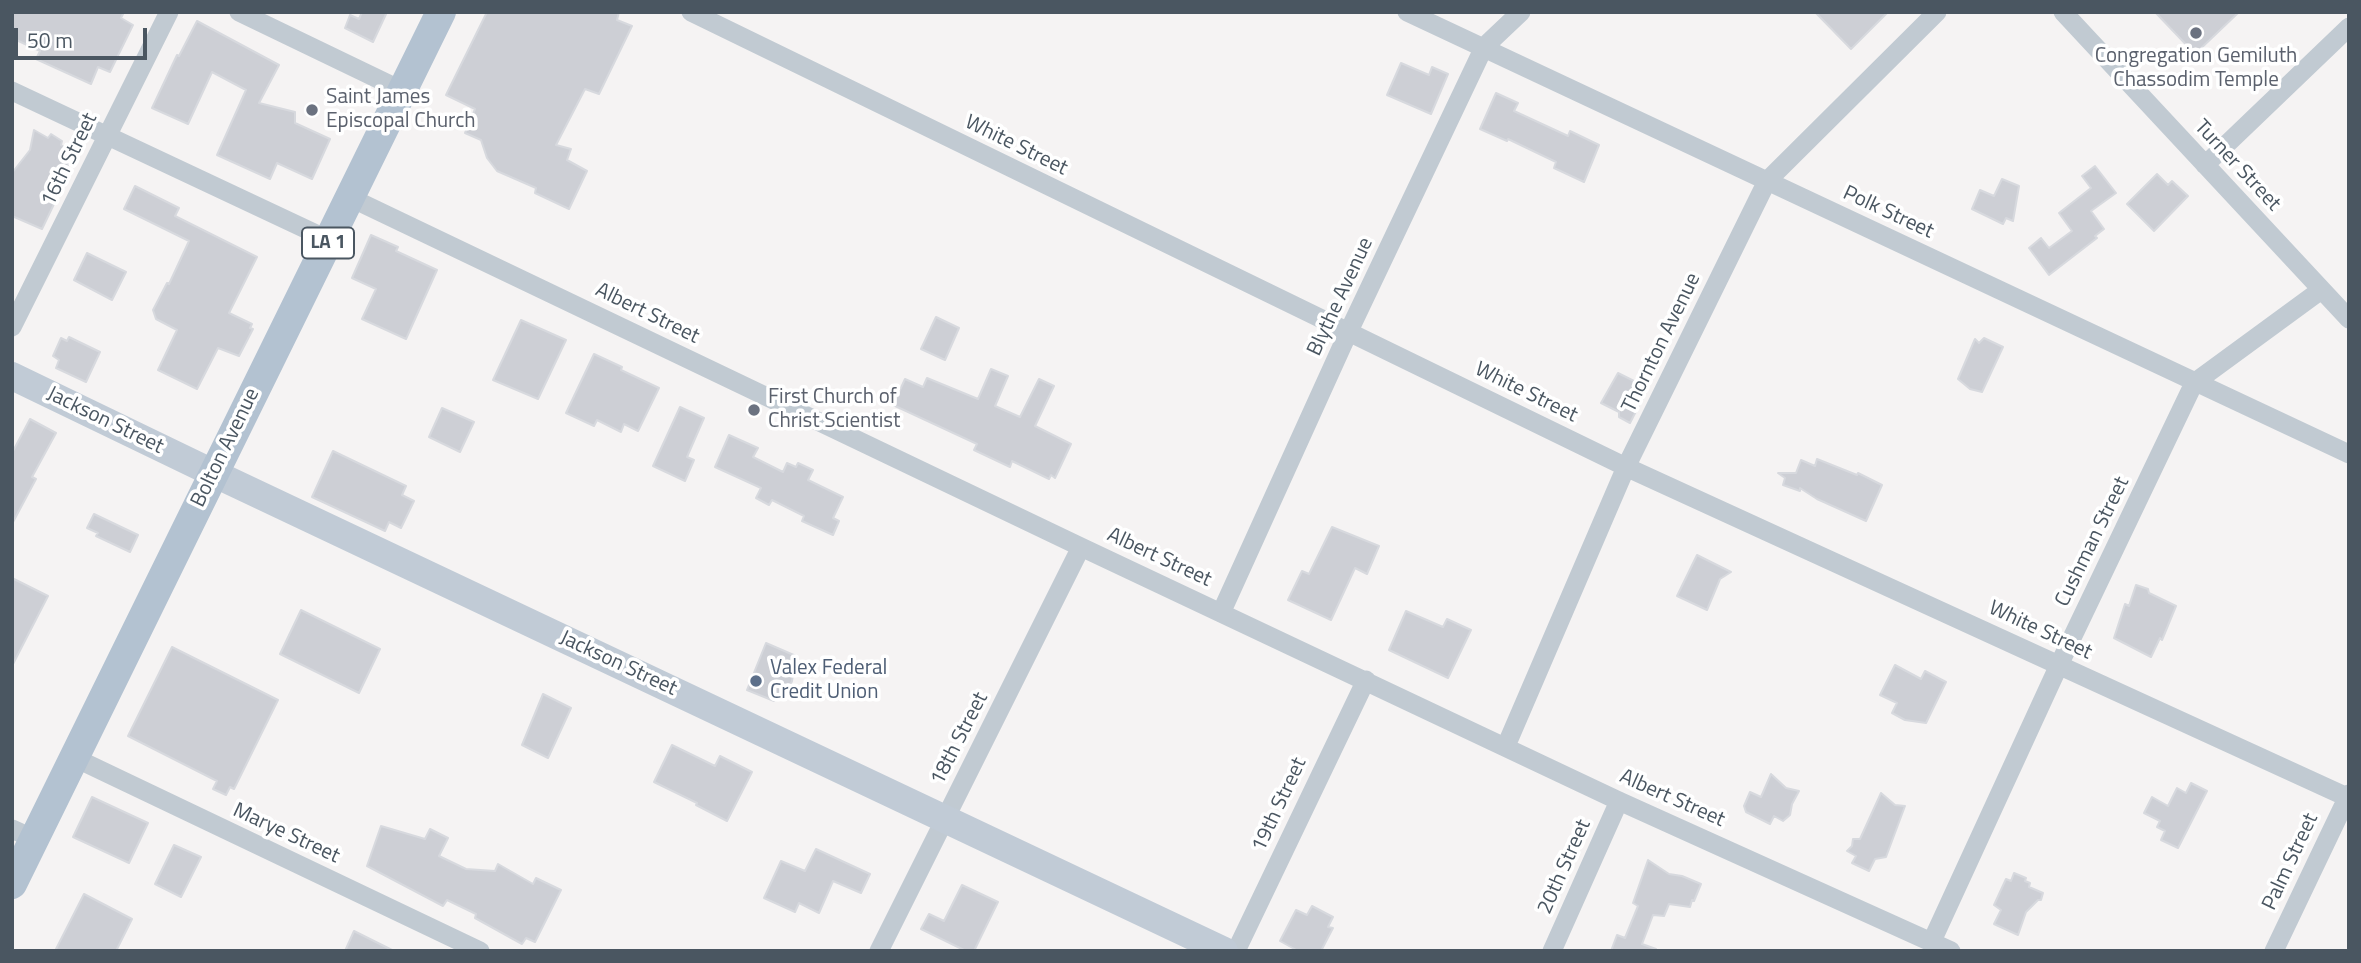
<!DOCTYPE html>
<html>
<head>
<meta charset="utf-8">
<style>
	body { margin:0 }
	#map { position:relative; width:2361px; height:963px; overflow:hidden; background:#f5f3f3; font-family:"Titillium Web",sans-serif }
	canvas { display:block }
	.frame { position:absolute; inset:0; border:14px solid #4a5661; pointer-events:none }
	.scale { position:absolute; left:14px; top:28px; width:133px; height:32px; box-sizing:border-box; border:4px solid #4a5661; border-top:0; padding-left:9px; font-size:21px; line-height:24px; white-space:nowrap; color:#4a5661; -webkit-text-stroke:5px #fff; paint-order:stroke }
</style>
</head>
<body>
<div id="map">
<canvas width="2361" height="963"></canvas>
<div class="frame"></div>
<div class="scale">50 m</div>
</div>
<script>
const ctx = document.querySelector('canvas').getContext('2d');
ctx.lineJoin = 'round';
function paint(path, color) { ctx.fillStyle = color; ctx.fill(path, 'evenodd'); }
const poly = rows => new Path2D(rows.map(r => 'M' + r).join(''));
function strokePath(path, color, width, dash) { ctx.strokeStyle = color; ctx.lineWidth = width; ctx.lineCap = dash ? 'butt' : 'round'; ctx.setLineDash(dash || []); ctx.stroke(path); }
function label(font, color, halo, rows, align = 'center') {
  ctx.font = font + ' "Titillium Web",sans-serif'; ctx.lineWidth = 7; ctx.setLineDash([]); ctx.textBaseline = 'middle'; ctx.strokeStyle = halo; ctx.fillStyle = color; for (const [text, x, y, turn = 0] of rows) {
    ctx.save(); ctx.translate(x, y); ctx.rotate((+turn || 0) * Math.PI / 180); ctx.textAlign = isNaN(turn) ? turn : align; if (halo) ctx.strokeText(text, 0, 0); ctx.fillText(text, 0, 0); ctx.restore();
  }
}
const building = poly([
	[12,12,124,12,121,18,133,25,110,72,98,67,91,84,36,59,40,51,12,38,12,12],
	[362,12,387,12,373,42,345,28,350,15,359,19,362,12],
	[487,12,619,12,617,20,632,26,599,94,585,89,556,145,571,149,567,160,587,171,569,209,535,193,536,188,497,171,487,158,481,140,465,133,475,109,446,95,487,12],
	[1815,12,1888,12,1851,49,1815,12],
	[2155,12,2239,12,2195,54,2155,12],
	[197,21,279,65,259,103,295,112,295,123,330,139,312,179,277,163,270,179,217,155,246,90,212,72,188,124,152,108,177,55,179,56,197,21],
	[1401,63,1429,75,1432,67,1448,74,1431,114,1387,95,1401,63],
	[1496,93,1518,103,1514,111,1568,136,1570,131,1599,145,1584,182,1554,168,1556,162,1508,139,1507,141,1480,129,1496,93],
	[34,130,48,138,51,134,62,141,61,145,71,151,67,169,41,197,54,204,42,229,12,216,12,173,30,150,34,130],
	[2095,166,2116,193,2091,211,2104,229,2095,236,2097,238,2049,275,2029,248,2041,238,2049,248,2072,231,2059,213,2091,188,2082,176,2095,166],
	[2157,174,2168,185,2172,181,2188,196,2154,231,2127,204,2157,174],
	[2002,179,2019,186,2013,221,2006,218,2003,224,1972,209,1980,190,1994,196,2002,179],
	[135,186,179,208,175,216,257,257,229,313,252,324,250,328,253,329,239,356,218,348,197,389,158,370,177,330,156,319,153,310,167,283,169,284,189,241,124,209,135,186],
	[371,235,398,247,396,251,437,270,406,339,362,319,376,289,352,278,371,235],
	[87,253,126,272,112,300,74,280,87,253],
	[936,317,959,328,945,360,921,349,936,317],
	[521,320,566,340,538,399,493,380,521,320],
	[69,337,100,352,86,382,56,368,59,360,53,356,61,338,67,341,69,337],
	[1984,338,2003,347,1982,392,1970,389,1958,379,1975,339,1979,343,1984,338],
	[594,354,622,367,621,370,659,388,638,431,624,424,621,432,597,420,594,426,566,413,594,354],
	[991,369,1008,376,995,406,1020,417,1039,379,1054,386,1035,426,1071,444,1055,478,1051,475,1049,479,1012,461,1010,467,974,450,977,444,893,405,905,379,923,387,927,378,978,399,991,369],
	[1618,373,1648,388,1630,423,1619,417,1619,412,1601,403,1618,373],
	[680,407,704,418,687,457,694,460,685,481,653,466,680,407],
	[442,408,474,422,460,452,429,437,442,408],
	[30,419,56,433,32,477,36,479,12,524,12,453,30,419],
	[729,435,758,448,753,457,783,472,787,463,796,467,798,463,813,470,808,480,843,497,833,518,839,521,833,535,802,521,804,516,772,500,769,505,756,498,761,488,715,467,729,435],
	[333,451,406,486,402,495,414,501,401,528,389,522,385,531,312,497,333,451],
	[1817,459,1857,475,1858,473,1882,485,1866,521,1817,499,1800,488,1800,491,1783,485,1785,478,1778,473,1796,473,1801,460,1815,466,1817,459],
	[94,514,138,535,130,552,96,536,98,533,87,528,94,514],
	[1332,527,1379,546,1367,574,1355,568,1331,620,1288,600,1302,571,1309,574,1332,527],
	[1697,555,1731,572,1720,579,1707,610,1677,596,1697,555],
	[12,578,48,596,12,666,12,578],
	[2136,585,2148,589,2149,593,2176,606,2162,640,2160,638,2151,657,2114,638,2125,604,2129,606,2136,585],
	[301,610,380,649,359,693,280,654,301,610],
	[1406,611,1443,627,1447,619,1471,630,1448,678,1389,650,1406,611],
	[766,643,796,656,792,681,785,698,775,693,774,701,747,690,766,643],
	[172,647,278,700,234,789,230,787,226,795,213,789,217,781,128,736,172,647],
	[1895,665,1921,679,1925,671,1946,682,1926,723,1905,720,1892,713,1897,703,1880,695,1895,665],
	[543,694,571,708,548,758,522,745,543,694],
	[672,745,715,766,720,756,752,772,727,821,696,805,697,803,654,782,672,745],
	[1771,774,1786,788,1799,791,1792,804,1790,815,1783,821,1774,816,1770,824,1746,812,1744,806,1750,792,1761,797,1771,774],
	[2191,783,2207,791,2178,848,2161,840,2165,831,2157,827,2160,821,2144,813,2152,797,2168,806,2177,788,2186,793,2191,783],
	[1881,793,1895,805,1905,806,1886,857,1875,859,1869,871,1852,863,1856,856,1847,851,1852,846,1853,839,1860,839,1881,793],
	[92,797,148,823,129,863,73,837,92,797],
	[381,826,425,839,430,829,448,838,439,856,466,869,495,871,498,864,533,884,536,878,561,890,535,942,526,938,522,944,475,918,476,914,447,900,443,906,367,866,381,826],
	[174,845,201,857,181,897,155,884,174,845],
	[816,849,870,874,861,893,833,881,819,913,799,903,795,912,764,898,781,861,805,871,816,849],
	[1648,860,1669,874,1682,876,1701,884,1694,901,1692,900,1690,907,1669,904,1664,916,1653,915,1642,944,1656,949,1656,951,1611,951,1617,935,1625,938,1638,906,1633,903,1648,860],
	[2014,873,2026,878,2025,881,2030,883,2029,887,2043,893,2041,900,2038,900,2026,912,2018,935,1994,924,2001,910,1994,905,2006,879,2011,881,2014,873],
	[962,885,998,902,974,951,966,951,921,929,929,914,944,921,962,885],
	[84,894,132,919,116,951,55,951,84,894],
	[1312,906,1333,917,1328,927,1333,928,1321,951,1298,951,1280,941,1296,910,1307,915,1312,906],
	[354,931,394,951,345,951,354,931]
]);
const minor = poly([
	[239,12,403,91],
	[691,12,1626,467,2349,798],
	[1407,12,2349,454],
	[2063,12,2349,319],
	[12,91,329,240],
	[2205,165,2349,27],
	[351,198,1081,547,1619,801,1951,951],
	[12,327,169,12],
	[1221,613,1348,333,1484,47,1521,12],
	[1506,746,1626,467,1767,181,1937,12],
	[73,757,480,951],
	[12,829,34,839],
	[1932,941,2059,665,2194,383,2321,290],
	[879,951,1081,547],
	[1236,951,1366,680],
	[1552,951,1619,801],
	[2274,951,2349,794]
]);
const secondary = poly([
	[12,376,213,473,1224,951]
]);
const primary = poly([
	[12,884,441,12]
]);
const markers = [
	[2196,33,7,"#6b7280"],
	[312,110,7,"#6b7280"],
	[754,410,7,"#6b7280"],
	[756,681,7,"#5c6f8a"]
];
const shields = [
	[328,243,52]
];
const shieldNames = [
	["LA 1",328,243]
];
const worshipNames = [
	["Congregation Gemiluth",2196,57,"center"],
	["Chassodim Temple",2196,81,"center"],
	["Saint James",326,98],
	["Episcopal Church",326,122],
	["First Church of",768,398],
	["Christ Scientist",768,422]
];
const streetNames = [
	["White Street",1016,146,26],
	["16th Street",70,160,-64],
	["Turner Street",2237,166,47],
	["Polk Street",1888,213,25],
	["Blythe Avenue",1341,297,-65],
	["Albert Street",647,314,26],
	["Thornton Avenue",1662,343,-64],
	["White Street",1526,393,26],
	["Jackson Street",105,421,26],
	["Bolton Avenue",226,448,-64],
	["Cushman Street",2093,542,-64],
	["Albert Street",1159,558,25],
	["White Street",2040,631,25],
	["Jackson Street",618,664,25],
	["18th Street",960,739,-63],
	["Albert Street",1672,799,24],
	["19th Street",1280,805,-65],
	["Marye Street",286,834,25],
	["Palm Street",2291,862,-65],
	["20th Street",1565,867,-66]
];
const serviceNames = [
	["Valex Federal",770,669],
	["Credit Union",770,693]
];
paint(building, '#cdcfd5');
strokePath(building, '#d7d9de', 2);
strokePath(minor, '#c1cad2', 19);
strokePath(secondary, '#c1cbd6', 28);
strokePath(primary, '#b3c2d1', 30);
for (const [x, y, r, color] of markers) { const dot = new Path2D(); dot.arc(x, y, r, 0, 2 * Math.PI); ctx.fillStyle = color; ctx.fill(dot); strokePath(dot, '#fff', 2.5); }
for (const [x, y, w] of shields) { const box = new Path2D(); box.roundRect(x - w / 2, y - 15.5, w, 31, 5); ctx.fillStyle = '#fff'; ctx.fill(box); strokePath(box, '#4a5661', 2); }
label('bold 19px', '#4a5661', null, shieldNames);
label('21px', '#5b616d', '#fff', worshipNames, 'left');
label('21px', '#4a5661', '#fff', streetNames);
label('21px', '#4e5e75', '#fff', serviceNames, 'left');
</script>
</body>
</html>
